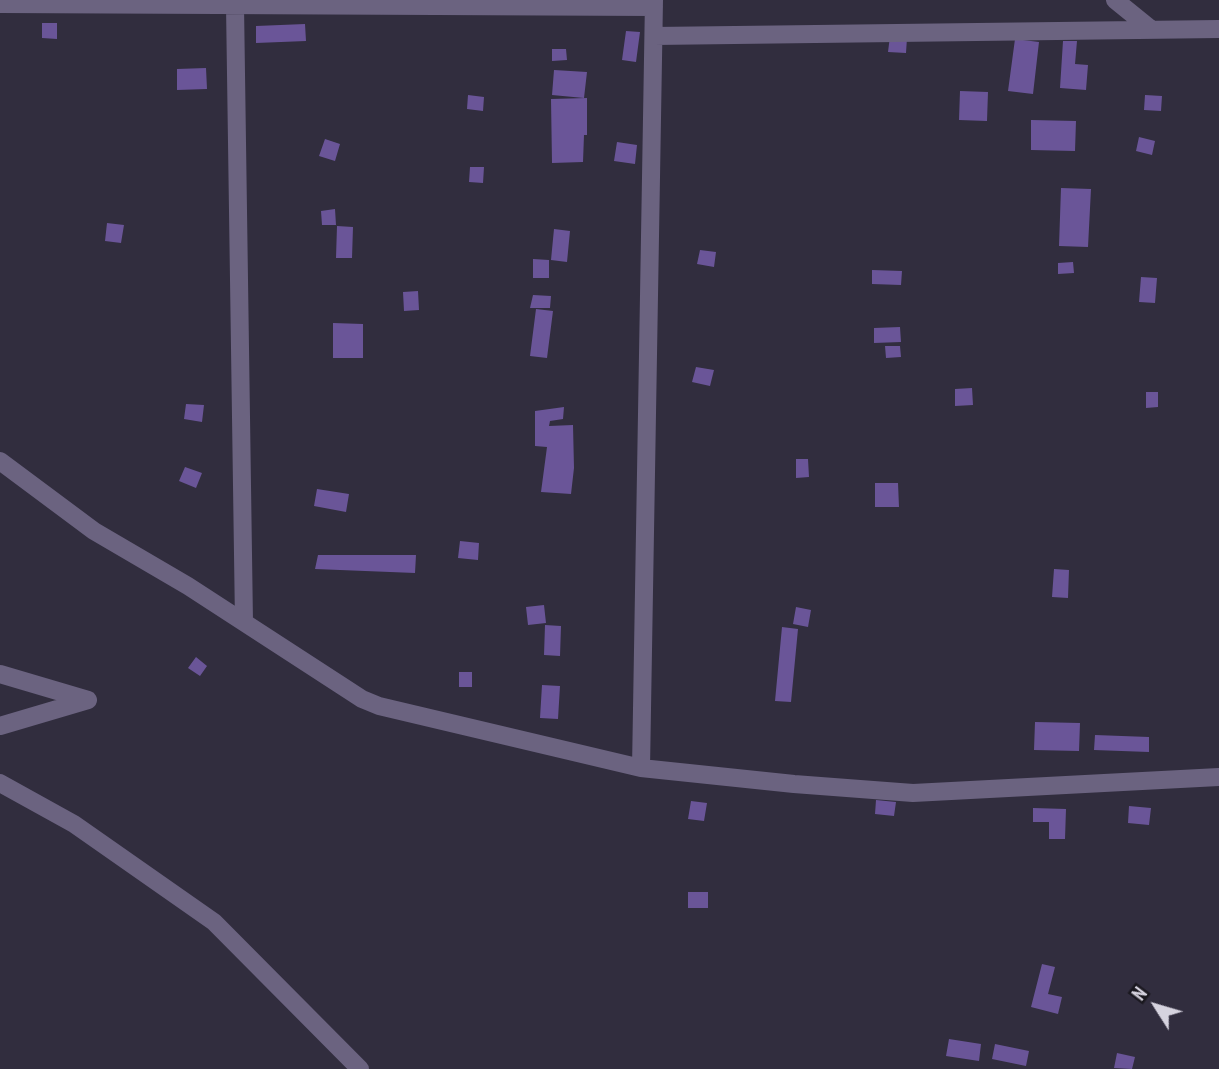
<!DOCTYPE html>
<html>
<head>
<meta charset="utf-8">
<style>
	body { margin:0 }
	#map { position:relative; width:1219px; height:1069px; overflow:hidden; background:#312d3e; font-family:"PT Sans Narrow",sans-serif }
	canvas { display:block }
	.north { position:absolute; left:1121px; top:971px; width:70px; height:70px; -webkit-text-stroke:5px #19171e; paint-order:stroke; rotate:307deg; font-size:19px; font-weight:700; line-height:28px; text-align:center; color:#d6d3df }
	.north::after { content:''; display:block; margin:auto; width:24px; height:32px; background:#d6d3df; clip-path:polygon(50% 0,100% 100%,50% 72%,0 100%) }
</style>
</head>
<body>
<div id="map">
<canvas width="1219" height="1069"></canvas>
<div class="north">N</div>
</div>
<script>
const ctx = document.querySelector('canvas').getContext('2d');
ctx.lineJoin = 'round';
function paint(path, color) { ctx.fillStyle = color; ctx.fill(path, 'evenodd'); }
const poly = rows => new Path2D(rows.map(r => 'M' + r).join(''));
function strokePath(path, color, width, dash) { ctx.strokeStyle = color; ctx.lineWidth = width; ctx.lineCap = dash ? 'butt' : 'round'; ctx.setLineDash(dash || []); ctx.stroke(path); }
const building = poly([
	[42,23,57,23,57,39,42,38],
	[305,24,306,41,256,43,256,26],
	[626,31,640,32,636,62,622,60],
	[890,36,907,38,906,53,888,52],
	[1015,39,1039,42,1033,94,1008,91],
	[1063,41,1077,41,1075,64,1088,65,1086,90,1060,88],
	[552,49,566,49,567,60,552,61],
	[206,68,207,89,177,90,177,69],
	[554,70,587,72,584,98,552,95],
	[960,91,988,92,987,121,959,120],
	[468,95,484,97,483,111,467,109],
	[1145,95,1162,96,1161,111,1144,110],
	[587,98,587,135,584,135,583,162,552,163,551,99],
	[1031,120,1076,121,1075,151,1031,150],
	[1139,137,1155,141,1152,155,1136,151],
	[325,139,340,144,335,161,319,156],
	[617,142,637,145,635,164,614,161],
	[470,167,484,167,483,183,469,182],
	[1061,188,1091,189,1088,247,1059,246],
	[335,209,336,225,322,225,321,211],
	[107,223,124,225,121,243,105,241],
	[337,226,353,227,352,258,336,258],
	[554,229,570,231,567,262,551,260],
	[700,250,716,252,714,267,697,264],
	[533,259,549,260,549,278,533,278],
	[1073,262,1074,273,1058,274,1058,263],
	[872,270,902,271,901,285,872,284],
	[1141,277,1157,278,1155,303,1139,302],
	[418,291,419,310,404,311,403,292],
	[533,295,551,296,550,308,530,308],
	[536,309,553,311,547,358,530,356],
	[333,323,363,324,363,358,333,358],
	[900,327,901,342,874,343,874,328],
	[885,346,900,346,901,357,886,358],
	[696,367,714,370,710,386,692,382],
	[972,388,973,405,955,406,955,389],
	[1146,392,1158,392,1158,407,1146,408],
	[186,404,204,405,202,422,184,419],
	[564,407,563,419,550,421,549,426,573,425,574,468,571,494,541,492,547,447,535,446,535,411],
	[796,459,808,459,809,477,796,478],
	[185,467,202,473,196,488,179,481],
	[875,483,898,483,899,507,875,507],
	[317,489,349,494,346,512,314,506],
	[460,541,479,543,478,560,458,558],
	[318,555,416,555,415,573,315,569],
	[1054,569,1069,570,1068,598,1052,597],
	[544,605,546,623,528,625,526,607],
	[796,607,811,610,808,627,793,624],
	[545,625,561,626,560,656,544,655],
	[782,627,798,629,791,702,775,701],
	[196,657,207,666,200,676,188,668],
	[459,672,472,672,472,687,459,687],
	[542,685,560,686,558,719,540,718],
	[1035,722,1080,723,1079,751,1034,750],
	[1095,735,1149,737,1149,752,1094,750],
	[876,800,896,802,894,816,875,814],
	[691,801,707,803,704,821,688,819],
	[1129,806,1151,808,1149,825,1128,823],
	[1033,808,1066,809,1065,839,1049,839,1049,822,1033,822],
	[688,892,708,892,708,908,688,908],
	[1042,964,1055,967,1048,994,1062,997,1058,1014,1031,1007],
	[949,1039,981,1044,979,1061,946,1056],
	[995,1044,1029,1051,1026,1066,992,1059],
	[1117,1053,1135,1057,1132,1069,1114,1068]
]);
const minor = poly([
	[1115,0,1152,30],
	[0,4,654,7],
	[235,5,244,622],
	[654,36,1219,29],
	[0,461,94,531,188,586,362,699,379,706,641,768,794,784,913,793,1219,777],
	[0,674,88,700,0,726],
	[641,768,654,0],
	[0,783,74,824,214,922,360,1069]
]);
paint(building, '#6a5598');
strokePath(minor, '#6b6380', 18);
</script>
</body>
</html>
